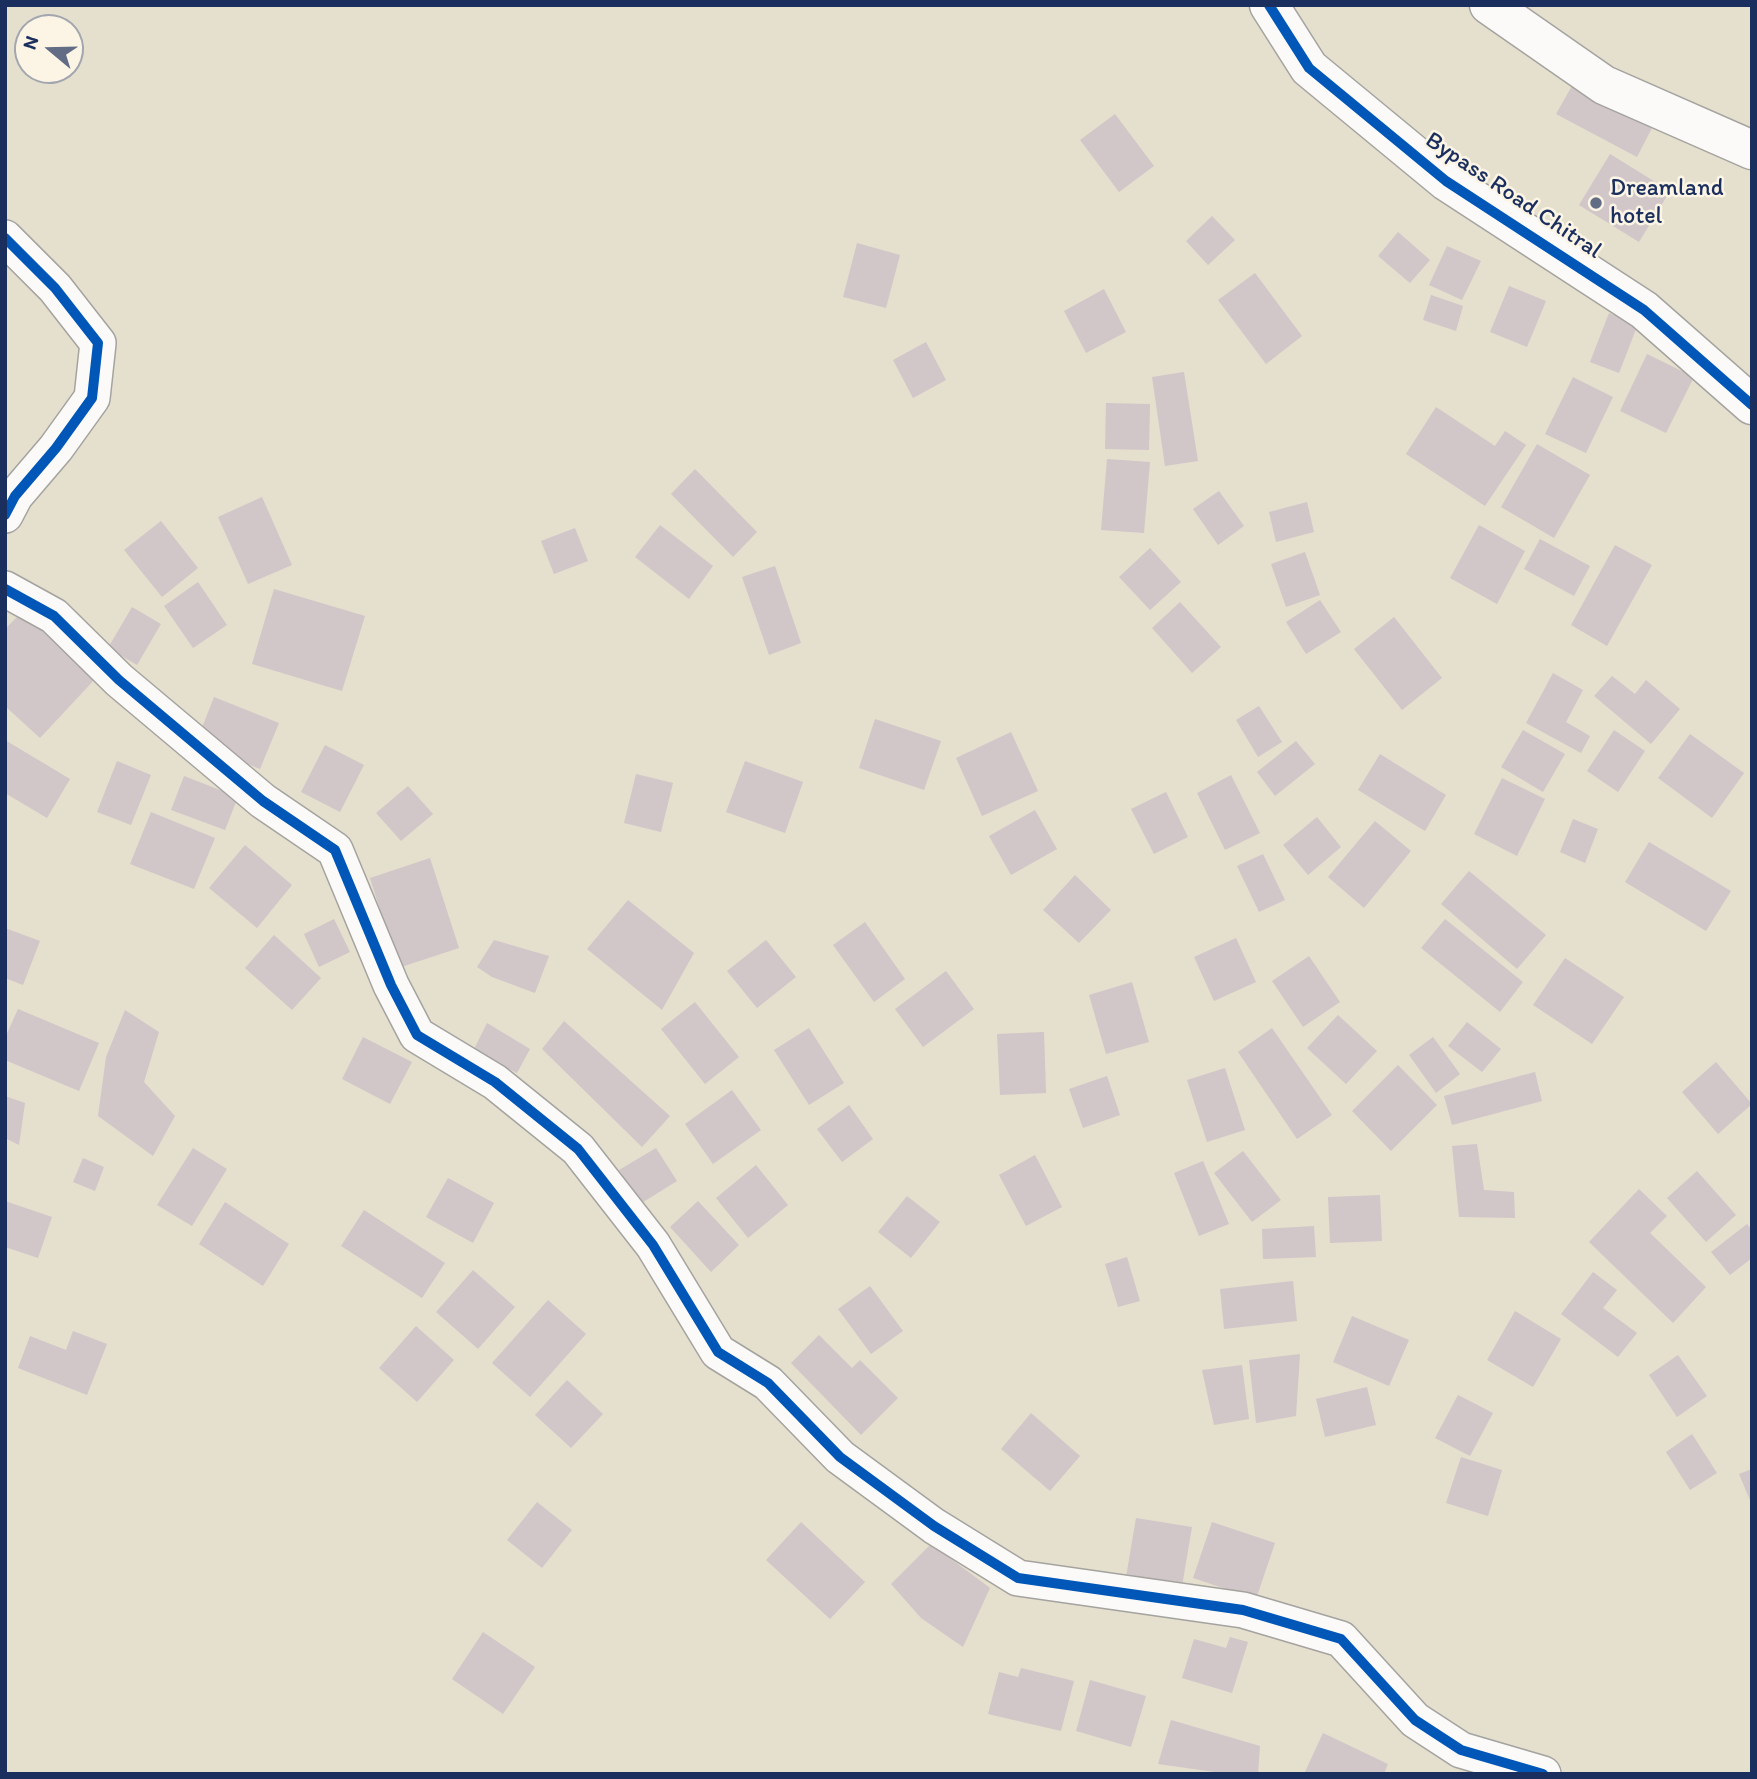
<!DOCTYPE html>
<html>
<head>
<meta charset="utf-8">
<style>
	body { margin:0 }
	#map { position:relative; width:1757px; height:1779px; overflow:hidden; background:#e5dfce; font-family:Itim,sans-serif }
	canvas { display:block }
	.frame { position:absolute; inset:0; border:7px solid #1b2f5e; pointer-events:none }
	.north { position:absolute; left:14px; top:14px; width:70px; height:70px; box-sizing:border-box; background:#fcf5e5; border:2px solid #a2a6af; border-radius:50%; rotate:289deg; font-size:19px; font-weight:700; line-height:28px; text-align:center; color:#1b2f5e }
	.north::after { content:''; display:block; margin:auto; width:24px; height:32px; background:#626d85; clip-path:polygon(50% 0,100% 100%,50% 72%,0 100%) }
</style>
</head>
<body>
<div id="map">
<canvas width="1757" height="1779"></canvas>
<div class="frame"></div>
<div class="north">N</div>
</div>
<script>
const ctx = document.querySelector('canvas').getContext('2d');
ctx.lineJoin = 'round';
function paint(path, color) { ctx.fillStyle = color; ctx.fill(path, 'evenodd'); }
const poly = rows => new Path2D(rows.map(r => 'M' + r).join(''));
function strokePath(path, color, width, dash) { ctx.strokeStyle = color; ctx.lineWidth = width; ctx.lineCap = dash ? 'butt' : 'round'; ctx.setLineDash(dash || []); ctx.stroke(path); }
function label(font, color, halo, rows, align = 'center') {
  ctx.font = font + ' Itim,sans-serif'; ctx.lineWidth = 5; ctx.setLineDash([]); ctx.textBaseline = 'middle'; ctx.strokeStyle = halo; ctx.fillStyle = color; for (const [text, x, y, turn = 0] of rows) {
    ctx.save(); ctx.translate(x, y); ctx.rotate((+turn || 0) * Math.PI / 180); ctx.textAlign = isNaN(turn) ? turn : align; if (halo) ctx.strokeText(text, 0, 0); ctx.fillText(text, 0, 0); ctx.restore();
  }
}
const building = poly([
	[1573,84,1653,126,1637,157,1556,114],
	[1115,114,1154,166,1119,192,1080,140],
	[1610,154,1670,191,1639,242,1579,205],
	[1212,216,1235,240,1208,265,1186,241],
	[1398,232,1430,260,1410,283,1378,256],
	[857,243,900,255,886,308,843,297],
	[1447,246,1481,261,1462,300,1429,285],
	[1255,273,1302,336,1266,364,1218,300],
	[1509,286,1546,301,1527,347,1490,332],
	[1104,289,1126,332,1086,353,1064,311],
	[1431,295,1463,306,1456,331,1423,320],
	[1609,313,1638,324,1619,373,1590,362],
	[926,342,946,380,913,398,893,360],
	[1647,354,1694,377,1666,433,1620,411],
	[1184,372,1198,461,1165,466,1152,377],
	[1573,377,1613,397,1586,453,1545,434],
	[1106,403,1150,404,1149,450,1105,449],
	[1436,407,1495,446,1505,431,1526,445,1485,506,1406,454],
	[1537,444,1590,475,1554,538,1501,507],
	[1107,459,1150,462,1144,533,1101,530],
	[695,469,757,532,733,557,671,494],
	[1219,491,1244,526,1218,545,1193,509],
	[262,497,292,565,248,584,218,517],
	[1307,502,1314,532,1276,542,1269,512],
	[161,521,198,568,162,597,124,550],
	[660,525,713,566,689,599,635,557],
	[1479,525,1525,551,1497,604,1450,578],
	[575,528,588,561,554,574,541,541],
	[1540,539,1590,566,1574,596,1524,569],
	[1615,545,1652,565,1607,646,1571,625],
	[1150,548,1181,582,1150,610,1119,577],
	[1305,552,1320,595,1286,607,1271,564],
	[775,566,801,643,769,655,742,577],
	[198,582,227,625,193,648,164,606],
	[274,589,365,616,342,691,252,664],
	[1320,600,1341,632,1306,654,1286,622],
	[1180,602,1221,647,1192,673,1152,628],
	[132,607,161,624,137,665,108,648],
	[23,611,95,679,40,738,5,706,5,629],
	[1394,617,1442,678,1402,710,1354,649],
	[1553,673,1583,690,1566,722,1590,736,1581,753,1526,723],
	[1612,676,1635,694,1646,680,1680,709,1651,744,1594,696],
	[214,697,279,723,260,769,196,743],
	[1259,706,1282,742,1258,757,1236,720],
	[875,719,941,741,924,790,859,768],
	[1523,730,1565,754,1543,792,1501,767],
	[1614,730,1645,751,1618,792,1587,771],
	[1011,732,1038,791,982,816,956,758],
	[1690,734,1744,773,1712,818,1658,778],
	[5,740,70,779,47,818,5,793],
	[1296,741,1315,764,1275,796,1257,772],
	[325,745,364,765,340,812,301,792],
	[1380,754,1446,795,1425,831,1358,790],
	[117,761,151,775,131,825,97,812],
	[745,761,803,782,785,833,726,812],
	[636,774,673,783,661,832,624,823],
	[1231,775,1260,833,1225,850,1197,793],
	[184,776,238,797,225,830,171,810],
	[1502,778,1545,799,1517,856,1474,834],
	[408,786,433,814,401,841,376,813],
	[1166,792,1188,837,1154,854,1131,809],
	[1035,810,1057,849,1011,875,989,836],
	[151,812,215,838,194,889,130,864],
	[1317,817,1341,847,1308,875,1283,845],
	[1573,819,1598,829,1585,863,1560,852],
	[1375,821,1411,851,1364,908,1328,877],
	[1649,842,1731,891,1706,931,1625,882],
	[245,845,292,885,257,928,209,888],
	[1263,854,1285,900,1259,912,1237,866],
	[430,858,459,948,398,968,370,878],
	[1469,871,1546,935,1517,969,1441,904],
	[1075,875,1111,910,1079,943,1043,910],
	[628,900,694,953,662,1010,587,949],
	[334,919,350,952,319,967,304,934],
	[1445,919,1523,982,1500,1012,1421,948],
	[865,922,905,979,874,1002,833,945],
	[5,928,40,941,23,985,5,978],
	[274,935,321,978,292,1010,245,968],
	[1236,938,1256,982,1214,1001,1194,957],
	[494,940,549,956,535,993,492,977,477,967],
	[766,940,796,977,757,1008,727,971],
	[1309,956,1340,1002,1303,1027,1272,981],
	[1565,958,1624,997,1592,1044,1533,1005],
	[946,971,974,1009,923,1047,895,1009],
	[1132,982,1149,1042,1106,1054,1089,995],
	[695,1002,739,1057,705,1084,661,1029],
	[18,1009,99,1043,79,1091,5,1060,5,1038],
	[125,1010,159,1032,144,1082,175,1116,153,1156,98,1116,106,1057],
	[1338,1015,1377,1051,1346,1084,1307,1048],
	[564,1021,670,1116,642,1147,542,1049],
	[1467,1022,1501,1049,1482,1072,1448,1046],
	[487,1023,530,1049,517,1073,473,1051],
	[809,1028,844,1083,809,1105,774,1050],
	[1272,1028,1332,1115,1297,1139,1238,1052],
	[1044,1032,1046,1093,1000,1095,997,1034],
	[363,1037,412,1062,390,1104,342,1079],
	[1433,1037,1460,1074,1436,1093,1409,1055],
	[1716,1062,1752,1104,1718,1134,1682,1092],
	[1398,1065,1437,1105,1391,1151,1352,1111],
	[1225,1068,1245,1130,1207,1142,1187,1080],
	[1535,1072,1542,1101,1452,1125,1444,1096],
	[1107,1076,1120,1115,1083,1128,1069,1089],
	[732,1090,761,1130,713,1164,685,1124],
	[5,1096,25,1103,19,1145,5,1138],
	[849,1105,873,1139,842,1162,817,1129],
	[1477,1144,1484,1190,1514,1192,1515,1218,1459,1217,1452,1146],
	[193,1148,227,1169,192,1226,157,1205],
	[656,1148,677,1181,640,1204,619,1170],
	[1243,1151,1281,1200,1252,1222,1214,1173],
	[1035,1155,1062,1207,1026,1226,999,1175],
	[83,1158,104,1167,95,1191,73,1182],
	[1203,1161,1229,1224,1199,1236,1174,1173],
	[756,1165,788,1205,748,1238,716,1198],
	[1697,1171,1736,1215,1706,1242,1667,1198],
	[448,1178,494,1203,473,1243,426,1217],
	[1639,1189,1667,1216,1650,1233,1706,1287,1673,1323,1589,1242],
	[1380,1195,1382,1241,1330,1243,1328,1197],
	[907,1196,940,1222,911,1258,878,1232],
	[5,1201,52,1217,38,1258,5,1247],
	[698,1201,739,1245,711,1272,670,1227],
	[225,1202,289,1244,263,1286,199,1244],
	[364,1210,445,1263,422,1298,341,1246],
	[1747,1224,1752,1230,1752,1258,1730,1275,1711,1252],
	[1314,1226,1316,1257,1263,1259,1262,1229],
	[1127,1257,1140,1301,1118,1307,1105,1264],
	[473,1270,515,1307,478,1349,436,1312],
	[1593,1272,1617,1290,1603,1308,1637,1333,1618,1357,1561,1314],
	[1293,1281,1297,1321,1224,1329,1220,1289],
	[870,1286,903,1331,871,1354,838,1309],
	[548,1300,586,1334,530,1397,492,1363],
	[1515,1311,1561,1339,1533,1387,1487,1360],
	[1352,1316,1409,1340,1389,1386,1333,1362],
	[416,1326,454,1360,417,1402,379,1368],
	[73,1331,107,1344,87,1395,18,1368,30,1336,66,1350],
	[819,1335,852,1368,860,1360,898,1398,861,1435,791,1363],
	[1300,1354,1296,1416,1256,1423,1249,1360],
	[1678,1355,1707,1396,1677,1417,1649,1375],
	[1242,1365,1249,1419,1214,1425,1202,1370],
	[567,1380,603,1414,571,1448,535,1415],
	[1367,1387,1376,1425,1325,1437,1316,1399],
	[1458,1395,1493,1413,1470,1456,1435,1438],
	[1031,1413,1080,1456,1050,1491,1001,1449],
	[1692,1434,1717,1473,1690,1490,1666,1452],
	[1461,1457,1502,1470,1488,1516,1446,1503],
	[1752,1469,1752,1505,1739,1474],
	[537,1502,572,1530,542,1568,507,1540],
	[1136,1518,1192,1527,1182,1586,1126,1577],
	[801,1522,865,1582,830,1619,766,1560],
	[1212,1522,1275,1543,1256,1599,1193,1578],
	[931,1544,990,1588,963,1647,921,1618,891,1584],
	[483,1632,535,1667,503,1714,452,1679],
	[1230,1637,1248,1642,1232,1693,1182,1678,1194,1639,1226,1648],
	[1021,1668,1074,1681,1061,1731,988,1714,999,1672,1018,1677],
	[1090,1680,1146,1696,1131,1747,1076,1731],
	[1171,1720,1260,1746,1258,1774,1229,1774,1158,1764],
	[1323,1733,1388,1764,1384,1774,1304,1774]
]);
const minor = poly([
	[5,238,55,288,98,343,92,398,56,448,15,496,5,515],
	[5,589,54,616,119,680,263,801,335,850,391,985,417,1035,495,1082,578,1149,653,1245,718,1352,768,1383,840,1457,934,1526,1018,1578,1243,1610,1341,1639,1415,1720,1461,1750,1543,1774]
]);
const tertiary = poly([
	[1269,5,1309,68,1446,181,1644,310,1752,405],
	[1489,5,1604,85,1752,150]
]);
const cycleway = poly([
	[1269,5,1309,68,1446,181,1644,310,1752,405],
	[5,238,55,288,98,343,92,398,56,448,15,496,5,515],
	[5,589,54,616,119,680,263,801,335,850,391,985,417,1035,495,1082,578,1149,653,1245,718,1352,768,1383,840,1457,934,1526,1018,1578,1243,1610,1341,1639,1415,1720,1461,1750,1543,1774]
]);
const markers = [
	[1596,203,7,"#626d85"]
];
const poiNames = [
	["Dreamland",1610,189],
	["hotel",1610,217]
];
const streetNames = [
	["Bypass Road Chitral",1513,196,34]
];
paint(building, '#d1c6c8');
strokePath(minor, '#a4a39f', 38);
strokePath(tertiary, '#a4a39f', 41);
strokePath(minor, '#fbfaf8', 35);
strokePath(tertiary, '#fbfaf8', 38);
strokePath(cycleway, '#0057b8', 10);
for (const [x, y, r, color] of markers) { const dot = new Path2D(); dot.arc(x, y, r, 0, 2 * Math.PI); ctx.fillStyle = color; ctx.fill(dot); strokePath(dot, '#fcf5e5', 2.5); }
label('24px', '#1b2f5e', '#fcf5e5', poiNames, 'left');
label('24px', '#1b2f5e', '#fcf5e5', streetNames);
</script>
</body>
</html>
